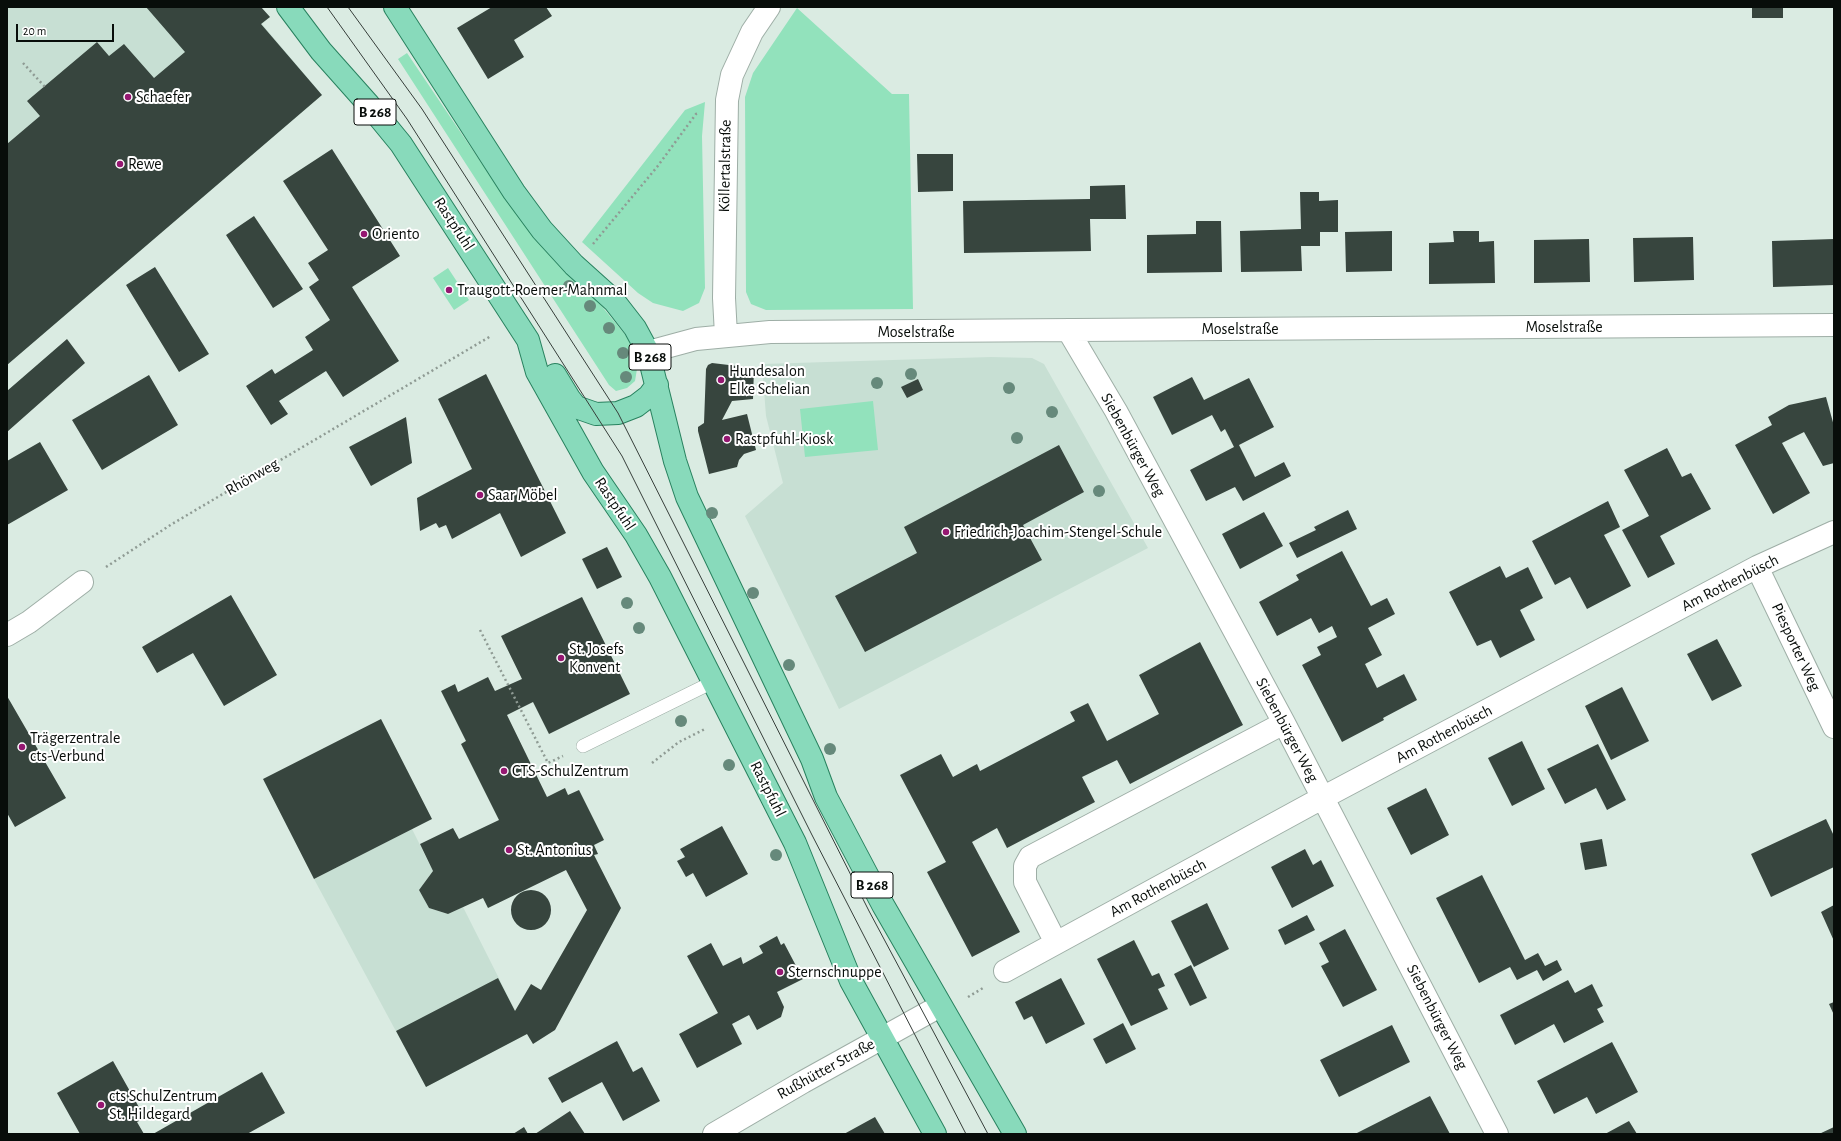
<!DOCTYPE html>
<html>
<head>
<meta charset="utf-8">
<style>
	body { margin:0 }
	#map { position:relative; width:1841px; height:1141px; overflow:hidden; background:#daebe2; font-family:"Alegreya Sans",sans-serif }
	canvas { display:block }
	.frame { position:absolute; inset:0; border:8px solid #080d0a; pointer-events:none }
	.scale { position:absolute; left:16px; top:24px; width:98px; height:18px; box-sizing:border-box; border:2px solid #080d0a; border-top:0; padding-left:5px; font-size:12px; line-height:14px; white-space:nowrap; color:#080d0a; -webkit-text-stroke:3px #fff; paint-order:stroke }
</style>
</head>
<body>
<div id="map">
<canvas width="1841" height="1141"></canvas>
<div class="frame"></div>
<div class="scale">20 m</div>
</div>
<script>
const ctx = document.querySelector('canvas').getContext('2d');
ctx.lineJoin = 'round';
function paint(path, color) { ctx.fillStyle = color; ctx.fill(path, 'evenodd'); }
const poly = rows => new Path2D(rows.map(r => 'M' + r).join(''));
function strokePath(path, color, width, dash) { ctx.strokeStyle = color; ctx.lineWidth = width; ctx.lineCap = dash ? 'butt' : 'round'; ctx.setLineDash(dash || []); ctx.stroke(path); }
function label(font, color, halo, rows, align = 'center') {
  ctx.font = font + ' "Alegreya Sans",sans-serif'; ctx.lineWidth = 4; ctx.setLineDash([]); ctx.textBaseline = 'middle'; ctx.strokeStyle = halo; ctx.fillStyle = color; for (const [text, x, y, turn = 0] of rows) {
    ctx.save(); ctx.translate(x, y); ctx.rotate((+turn || 0) * Math.PI / 180); ctx.textAlign = isNaN(turn) ? turn : align; if (halo) ctx.strokeText(text, 0, 0); ctx.fillText(text, 0, 0); ctx.restore();
  }
}
const built = poly([
	[7,7,261,7,270,17,262,24,322,95,7,365],
	[991,357,1032,358,1044,364,1148,548,839,709,745,516,783,483,766,416,762,364],
	[412,829,433,871,419,890,429,908,448,914,463,907,527,1034,426,1087,314,879]
]);
const green = poly([
	[797,8,892,94,909,94,913,309,766,310,751,304,746,292,745,97,753,73],
	[407,53,505,198,534,236,596,299,627,337,635,355,637,369,635,381,627,388,616,391,609,385,398,59],
	[705,102,702,136,705,288,699,303,683,311,653,303,638,293,582,242,685,110],
	[448,268,469,300,454,310,433,278],
	[873,401,878,450,805,457,800,409]
]);
const building = poly([
	[146,7,261,7,270,17,261,24,322,95,7,365,7,144,40,116,27,101,97,42,109,56,124,44,154,78,185,52],
	[492,7,546,7,552,16,514,40,524,57,488,79,457,28],
	[1752,7,1783,7,1783,18,1752,18],
	[332,149,400,256,352,287,399,361,343,397,326,371,279,401,288,414,271,425,246,386,272,369,275,374,313,350,305,337,330,320,309,287,319,280,308,263,328,250,283,181],
	[917,154,953,154,953,191,918,192],
	[1125,185,1126,219,1090,219,1091,251,964,253,963,201,1090,199,1090,186],
	[1300,192,1319,192,1319,201,1338,200,1338,232,1320,232,1320,246,1301,246,1302,271,1241,272,1240,231,1301,229],
	[254,216,303,289,273,308,226,235],
	[1196,221,1221,221,1222,272,1147,273,1147,235,1196,234],
	[1392,231,1392,271,1346,272,1345,232],
	[1453,231,1479,231,1479,242,1494,241,1495,283,1429,284,1429,243,1454,242],
	[1693,237,1694,280,1634,282,1633,238],
	[1589,239,1590,282,1534,283,1534,240],
	[1834,239,1834,285,1773,287,1772,241],
	[155,267,209,354,179,372,126,285],
	[67,339,85,363,7,432,7,391],
	[712,363,754,368,753,399,732,401,722,420,747,414,756,450,744,454,739,460,737,467,709,474,698,431,698,427,704,423,706,369,708,365],
	[486,374,566,533,521,557,500,513,452,539,446,525,439,528,436,523,420,531,417,498,472,469,438,399],
	[149,375,178,425,102,470,72,420],
	[1192,377,1204,400,1249,378,1274,427,1239,445,1255,477,1284,462,1291,476,1243,501,1235,487,1206,501,1190,470,1234,447,1225,429,1221,432,1212,415,1172,435,1153,397],
	[918,379,923,390,907,398,901,387],
	[1826,397,1834,426,1834,463,1823,466,1804,432,1782,443,1810,493,1773,514,1735,445,1772,425,1768,417,1789,405],
	[406,417,412,463,371,486,349,447],
	[40,442,68,490,7,525,7,461],
	[1059,445,1084,492,1023,525,1042,560,865,652,835,596,917,553,904,527],
	[1667,448,1682,477,1691,473,1711,509,1660,536,1675,564,1648,578,1622,530,1649,516,1624,470],
	[1608,501,1620,527,1604,535,1631,586,1587,609,1570,577,1555,585,1532,541],
	[1348,510,1357,529,1297,558,1289,543,1316,530,1314,527],
	[1264,512,1283,546,1240,569,1222,534],
	[607,547,622,577,597,589,582,559],
	[1342,551,1371,606,1387,598,1395,614,1368,628,1382,655,1365,664,1377,688,1404,674,1417,700,1383,718,1384,720,1342,742,1302,665,1321,655,1317,647,1337,637,1332,626,1319,633,1311,618,1277,636,1259,602,1299,580,1296,575],
	[1500,566,1506,578,1528,567,1543,598,1520,610,1535,640,1500,658,1491,640,1477,646,1449,592],
	[231,595,277,675,224,706,193,653,157,673,142,647],
	[582,597,630,694,549,734,533,702,507,715,547,797,565,788,568,795,579,790,604,840,594,845,598,854,594,855,621,908,555,1030,533,1044,527,1034,426,1087,396,1031,498,978,515,1011,531,984,541,990,587,910,566,870,488,908,483,898,448,914,429,908,419,890,433,871,420,844,453,828,459,839,499,820,461,744,466,741,441,691,455,684,458,692,488,677,495,691,522,679,501,636],
	[1717,639,1742,686,1712,701,1687,654],
	[1200,642,1243,725,1130,784,1117,760,1082,777,1095,802,1007,848,997,828,972,842,1020,932,972,957,927,872,946,862,900,775,941,754,953,777,977,764,980,771,1075,721,1070,712,1088,703,1107,741,1159,714,1139,675],
	[1622,687,1649,741,1611,760,1585,706],
	[7,696,66,798,15,827,7,813],
	[381,719,432,819,314,879,263,779],
	[1522,741,1545,789,1512,806,1488,758],
	[1598,744,1626,800,1607,810,1596,788,1565,804,1547,769],
	[1426,788,1449,835,1411,855,1387,808],
	[1826,819,1834,836,1834,867,1771,897,1751,854],
	[722,826,748,874,706,897,693,873,686,877,677,861,685,857,680,849],
	[1602,839,1607,866,1585,870,1580,843],
	[1305,849,1313,865,1321,860,1334,886,1292,908,1271,867],
	[1482,875,1525,960,1538,953,1545,966,1557,960,1562,970,1543,981,1537,970,1517,980,1510,967,1479,983,1436,898],
	'511 910a20 20 0 1 1 40 0a20 20 0 1 1-40 0Z',
	[1207,903,1229,949,1194,967,1171,921],
	[1834,905,1834,941,1821,912],
	[1307,915,1315,930,1285,945,1278,930],
	[1345,929,1377,990,1343,1007,1321,966,1329,962,1319,943],
	[777,936,781,945,784,943,803,979,777,992,784,1007,781,1017,757,1030,749,1015,732,1024,742,1044,697,1068,679,1034,718,1013,687,956,711,943,723,966,741,957,743,964,763,953,759,946],
	[1134,940,1152,976,1159,973,1165,986,1158,989,1168,1009,1131,1026,1097,959],
	[1191,965,1207,998,1190,1006,1174,974],
	[1061,978,1085,1024,1046,1044,1032,1016,1024,1020,1015,1002],
	[1568,980,1575,993,1592,984,1603,1006,1597,1009,1604,1022,1564,1043,1554,1024,1515,1045,1500,1015],
	[1834,1002,1834,1015,1829,1004],
	[1123,1023,1136,1049,1106,1064,1093,1039],
	[1392,1025,1410,1062,1339,1097,1320,1060],
	[617,1041,633,1072,642,1067,660,1101,623,1121,602,1082,562,1103,548,1078],
	[1612,1042,1638,1092,1596,1114,1587,1097,1554,1114,1537,1081],
	[113,1061,145,1118,137,1122,144,1134,80,1134,57,1093],
	[262,1072,285,1113,247,1134,153,1134],
	[1430,1096,1450,1134,1355,1134],
	[570,1111,585,1134,535,1134],
	[875,1117,885,1134,844,1134],
	[1629,1121,1637,1134,1605,1134],
	[524,1127,528,1134,513,1134],
	[1834,1127,1834,1134,1819,1134]
]);
const path = poly([
	[23,63,45,87],
	[593,244,657,167,696,114,699,113],
	[106,567,172,524,491,336],
	[480,630,548,763,563,756],
	[652,763,679,742,705,729],
	[968,997,983,988]
]);
const service = poly([
	[583,746,713,682]
]);
const minor = poly([
	[1068,330,1116,411,1284,723,1497,1134],
	[726,335,724,298,727,100,732,75,752,32,769,7],
	[648,352,696,339,770,332,1834,325],
	[1757,567,1834,727],
	[7,635,29,622,82,582],
	[1056,943,1025,882,1025,866,1030,857,1284,723],
	[1005,971,1311,804,1757,567,1834,532],
	[714,1134,803,1082,940,1006]
]);
const primary = poly([
	[288,7,321,51,369,105,401,144,528,340,537,372,593,472,636,535,660,577,795,843,851,981,935,1134],
	[395,7,514,192,542,230,574,265,614,301,635,328,648,352,675,461,687,497,812,759,826,797,883,905,1015,1134],
	[555,375,569,398,576,407,596,414,618,413,636,406,649,396,657,385]
]);
const tram = poly([
	[327,7,407,119,622,456,812,835,966,1134],
	[348,7,422,109,618,413,869,911,988,1134]
]);
const trees = [
	[569,286],
	[590,306],
	[609,328],
	[623,353],
	[911,374],
	[626,377],
	[877,383],
	[1009,388],
	[1052,412],
	[1017,438],
	[1099,491],
	[712,513],
	[753,593],
	[627,603],
	[639,628],
	[789,665],
	[681,721],
	[830,749],
	[729,765],
	[776,855]
];
const markers = [
	[128,97,4,"#951771"],
	[120,164,4,"#951771"],
	[364,234,4,"#951771"],
	[449,290,4,"#951771"],
	[721,380,4,"#951771"],
	[727,439,4,"#951771"],
	[480,495,4,"#951771"],
	[946,532,4,"#951771"],
	[561,658,4,"#951771"],
	[22,747,4,"#951771"],
	[504,771,4,"#951771"],
	[509,850,4,"#951771"],
	[780,972,4,"#951771"],
	[101,1105,4,"#951771"]
];
const shields = [
	[375,112,42],
	[650,357,42],
	[872,885,42]
];
const shieldNames = [
	["B 268",375,112],
	["B 268",650,357],
	["B 268",872,885]
];
const poiNames = [
	["Schaefer",136,97],
	["Rewe",128,164],
	["Oriento",372,234],
	["Traugott-Roemer-Mahnmal",457,290],
	["Hundesalon",729,371],
	["Elke Schelian",729,389],
	["Rastpfuhl-Kiosk",735,439],
	["Saar Möbel",488,495],
	["Friedrich-Joachim-Stengel-Schule",954,532],
	["St. Josefs",569,649],
	["Konvent",569,667],
	["Trägerzentrale",30,738],
	["cts-Verbund",30,756],
	["CTS-SchulZentrum",512,771],
	["St. Antonius",517,850],
	["Sternschnuppe",788,972],
	["cts SchulZentrum",109,1096],
	["St. Hildegard",109,1114]
];
const streetNames = [
	["Köllertalstraße",725,166,-89],
	["Rastpfuhl",454,224,57],
	["Moselstraße",1564,327],
	["Moselstraße",1240,329],
	["Moselstraße",916,332],
	["Siebenbürger Weg",1133,445,61],
	["Rhönweg",252,477,-30],
	["Rastpfuhl",615,504,56],
	["Am Rothenbüsch",1730,583,-27],
	["Piesporter Weg",1796,647,65],
	["Siebenbürger Weg",1287,730,62],
	["Am Rothenbüsch",1444,734,-28],
	["Rastpfuhl",768,789,63],
	["Am Rothenbüsch",1158,888,-28],
	["Siebenbürger Weg",1437,1017,63],
	["Rußhütter Straße",826,1069,-29]
];
paint(built, '#c7dfd3');
paint(green, '#92e2bc');
paint(building, '#37453e');
strokePath(service, '#9eaea6', 14);
strokePath(minor, '#9eaea6', 24);
strokePath(primary, '#28825f', 24);
strokePath(path, '#8f9b94', 2.5, [2, 3]);
strokePath(service, '#fff', 13);
strokePath(minor, '#fff', 22);
strokePath(primary, '#88dabb', 22);
strokePath(tram, '#363e3a', 1);
ctx.fillStyle = '#66897b';
for (const [x, y] of trees) { ctx.beginPath(); ctx.arc(x, y, 6, 0, 2 * Math.PI); ctx.fill(); }
for (const [x, y, r, color] of markers) { const dot = new Path2D(); dot.arc(x, y, r, 0, 2 * Math.PI); ctx.fillStyle = color; ctx.fill(dot); strokePath(dot, '#fff', 1.5); }
for (const [x, y, w] of shields) { const box = new Path2D(); box.roundRect(x - w / 2, y - 13, w, 26, 3); ctx.fillStyle = '#fff'; ctx.fill(box); strokePath(box, '#080d0a', 1); }
label('bold 15px', '#080d0a', null, shieldNames);
label('16px', '#080d0a', '#fff', poiNames, 'left');
label('16px', '#080d0a', '#fff', streetNames);
</script>
</body>
</html>
